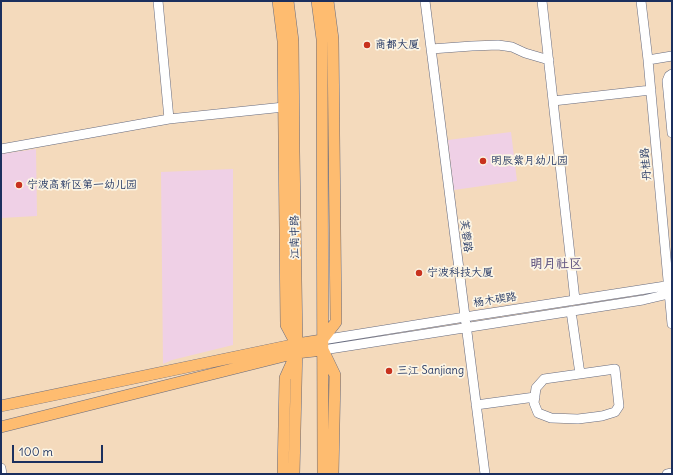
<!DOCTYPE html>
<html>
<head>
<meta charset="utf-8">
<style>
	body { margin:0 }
	#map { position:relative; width:673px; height:475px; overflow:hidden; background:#f4dabc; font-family:Delius,sans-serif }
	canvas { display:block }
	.frame { position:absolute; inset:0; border:2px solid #1b2f5e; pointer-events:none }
	.scale { position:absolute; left:12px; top:445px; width:91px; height:18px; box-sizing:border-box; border:2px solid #1b2f5e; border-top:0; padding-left:5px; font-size:12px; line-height:14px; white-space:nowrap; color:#1b2f5e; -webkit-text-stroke:3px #fcf5e5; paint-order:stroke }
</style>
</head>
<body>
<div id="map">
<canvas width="673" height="475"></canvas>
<div class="frame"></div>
<div class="scale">100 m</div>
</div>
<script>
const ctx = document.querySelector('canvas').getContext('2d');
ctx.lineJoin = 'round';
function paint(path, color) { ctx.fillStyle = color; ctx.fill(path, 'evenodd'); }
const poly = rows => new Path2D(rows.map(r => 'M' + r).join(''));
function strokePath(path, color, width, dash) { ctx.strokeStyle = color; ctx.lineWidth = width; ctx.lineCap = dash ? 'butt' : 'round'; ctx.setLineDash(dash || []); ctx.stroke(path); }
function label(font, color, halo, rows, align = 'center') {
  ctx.font = font + ' Delius,"LXGW WenKai TC",sans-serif'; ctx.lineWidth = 3.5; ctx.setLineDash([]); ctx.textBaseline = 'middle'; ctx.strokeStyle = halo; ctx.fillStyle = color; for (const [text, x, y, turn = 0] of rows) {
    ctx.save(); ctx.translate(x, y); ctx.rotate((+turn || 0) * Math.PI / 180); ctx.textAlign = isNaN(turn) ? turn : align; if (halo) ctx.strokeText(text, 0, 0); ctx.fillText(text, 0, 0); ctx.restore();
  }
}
const built = poly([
	[511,132,517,181,454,190,448,140],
	[36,149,37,216,1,218,1,154],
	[233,169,233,345,172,360,163,364,161,172]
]);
const minor = poly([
	[158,1,169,119],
	[425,1,485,474],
	[542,1,575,300],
	[641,1,648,60,672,324],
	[431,49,472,46,498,45,512,47,525,53,549,60],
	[648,60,672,56],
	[672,74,669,76,667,81,672,133],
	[553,101,651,90],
	[1,149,169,119,284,107],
	[571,311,580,374],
	[322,340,465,317,672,285],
	[323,350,643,300,672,293],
	[615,369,619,406,615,412,602,416,578,419,551,418,538,413,534,403,536,388,544,379,615,369],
	[476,405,535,397],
	[1,468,2,474],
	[667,474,672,473]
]);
const major = poly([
	[278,1,283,41,286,325,295,342],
	[288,1,293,41,294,151,297,344,294,474],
	[317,1,322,39,323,474],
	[1,406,297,344,322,340,336,322,333,39,328,1],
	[1,427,296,353,323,350,335,375,333,474],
	[283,474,285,378,294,358]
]);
const markers = [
	[367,45,4,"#c8321e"],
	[483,161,4,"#c8321e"],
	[19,185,4,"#c8321e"],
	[419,273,4,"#c8321e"],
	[389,371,4,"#c8321e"]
];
const poiNames = [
	["商都大厦",375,45],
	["明辰紫月幼儿园",491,161],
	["宁波高新区第一幼儿园",27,185],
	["宁波科技大厦",427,273],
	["三江 Sanjiang",397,371]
];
const streetNames = [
	["丹桂路",646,164,-95],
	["芙蓉路",466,236,83],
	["江南中路",295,237,-91],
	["杨木碶路",495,300,-9]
];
const quarterNames = [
	["明月社区",556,264]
];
paint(built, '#efd0e6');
strokePath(minor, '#676b7f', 10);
strokePath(major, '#676b7f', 12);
strokePath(minor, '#fff', 9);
strokePath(major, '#febc70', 11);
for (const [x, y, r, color] of markers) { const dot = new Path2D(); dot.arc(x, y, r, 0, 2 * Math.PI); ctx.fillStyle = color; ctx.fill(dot); strokePath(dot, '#fcf5e5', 1.5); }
label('11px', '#1b2f5e', '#fcf5e5', poiNames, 'left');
label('11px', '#1b2f5e', '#fcf5e5', streetNames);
label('bold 13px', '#655a84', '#fcf5e5', quarterNames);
</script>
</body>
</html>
